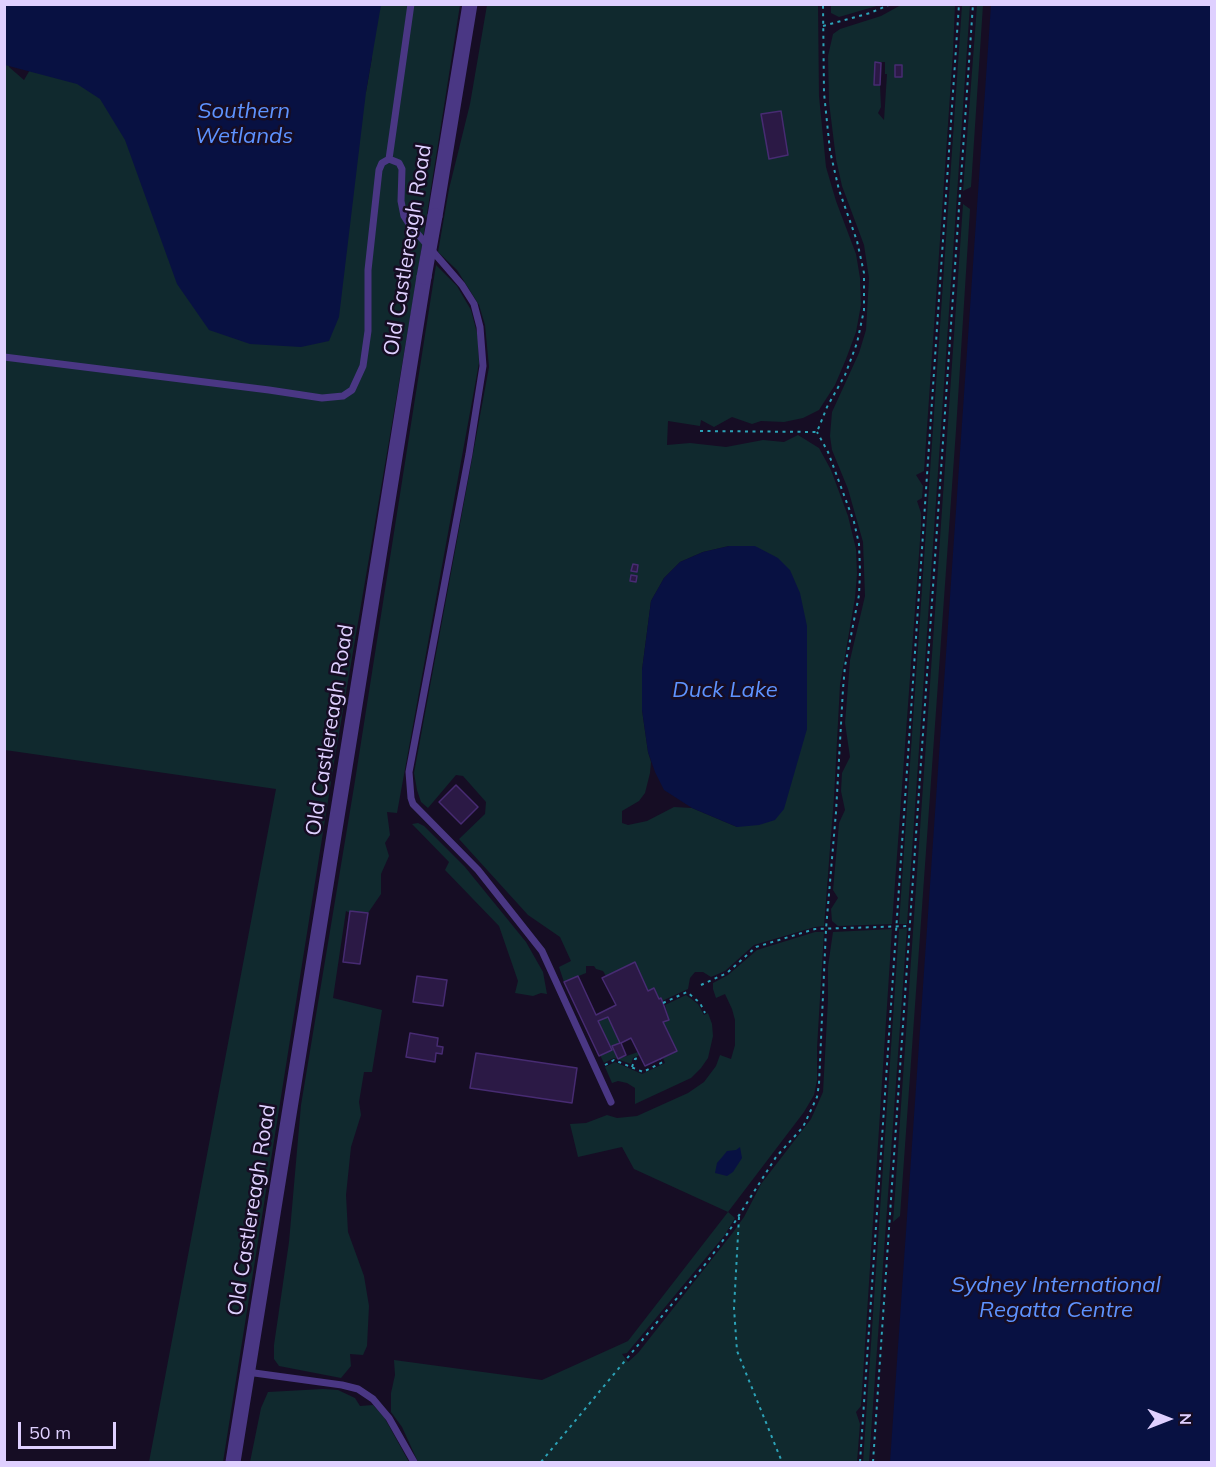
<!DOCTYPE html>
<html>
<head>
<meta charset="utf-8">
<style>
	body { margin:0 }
	#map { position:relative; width:1216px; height:1467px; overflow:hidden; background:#160d24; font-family:Mulish,sans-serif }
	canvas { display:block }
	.frame { position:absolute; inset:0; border:6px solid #dfd0ff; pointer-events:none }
	.north { position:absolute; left:1138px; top:1389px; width:60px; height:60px; -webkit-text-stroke:4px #160d24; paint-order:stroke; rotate:90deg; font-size:16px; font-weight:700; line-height:24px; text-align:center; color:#dfd0ff }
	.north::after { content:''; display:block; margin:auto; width:21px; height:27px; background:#dfd0ff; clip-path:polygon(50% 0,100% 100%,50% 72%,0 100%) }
	.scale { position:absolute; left:18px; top:1422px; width:98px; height:27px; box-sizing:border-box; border:3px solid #dfd0ff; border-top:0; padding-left:8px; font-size:18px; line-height:21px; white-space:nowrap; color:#dfd0ff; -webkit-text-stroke:4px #160d24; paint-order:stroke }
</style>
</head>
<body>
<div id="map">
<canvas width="1216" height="1467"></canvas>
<div class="frame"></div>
<div class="north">N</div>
<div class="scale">50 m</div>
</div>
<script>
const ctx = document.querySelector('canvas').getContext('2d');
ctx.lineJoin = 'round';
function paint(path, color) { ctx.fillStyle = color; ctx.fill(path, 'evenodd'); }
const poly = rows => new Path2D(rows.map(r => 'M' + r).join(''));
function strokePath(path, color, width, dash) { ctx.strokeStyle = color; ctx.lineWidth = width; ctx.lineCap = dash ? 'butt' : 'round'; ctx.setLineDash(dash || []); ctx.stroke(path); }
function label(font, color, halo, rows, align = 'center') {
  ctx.font = font + ' Mulish,sans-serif'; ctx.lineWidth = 5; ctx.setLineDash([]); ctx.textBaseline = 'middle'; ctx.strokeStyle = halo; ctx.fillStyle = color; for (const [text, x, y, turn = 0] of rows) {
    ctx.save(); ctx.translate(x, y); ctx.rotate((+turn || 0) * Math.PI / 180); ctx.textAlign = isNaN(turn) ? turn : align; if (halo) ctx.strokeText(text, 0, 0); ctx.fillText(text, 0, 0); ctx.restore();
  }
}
const green = poly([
	[5,5,9,67,24,80,41,51,366,92,372,57,357,5,460,5,416,283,334,763,223,1462,149,1462,276,789,5,750],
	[487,5,818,5,819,96,826,167,836,201,856,254,860,278,861,305,856,332,846,359,835,385,819,410,803,418,784,422,761,421,752,424,732,417,714,427,701,420,700,426,668,421,667,445,690,443,726,447,763,440,784,442,798,435,819,448,831,470,848,516,856,549,857,574,855,598,840,685,834,797,824,926,815,927,754,945,725,971,711,977,703,972,695,972,690,978,688,989,662,1001,661,998,659,999,654,988,648,991,635,963,606,976,603,971,596,969,594,966,586,966,586,973,564,982,559,967,571,961,560,937,528,915,459,839,485,814,486,802,463,776,456,775,428,808,421,802,417,790,414,773,489,367,485,325,479,305,457,270,438,252,449,189,470,104],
	[729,546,737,827,692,808,674,807,647,821,628,825,622,823,622,811,639,801,645,793,650,773,651,762,648,752,642,710,642,670,651,601,664,578,680,562,703,552],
	[831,5,831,4,880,5,839,17,831,13],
	[901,5,955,5,953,52,924,471,916,475,923,486,922,498,917,501,921,513,921,527,892,924,838,926,832,921,831,909,838,898,833,890,839,823,845,810,841,791,842,773,850,757,845,723,850,660,865,596,863,542,848,489,832,450,830,436,832,412,859,353,866,330,869,278,864,245,842,186,836,159,829,102,828,56,833,34,840,29,881,16],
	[875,62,885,62,885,74,887,74,884,120,878,113,881,107,880,85,874,84],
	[962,5,970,5,907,924,899,924],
	[977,5,983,5,971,187,963,191],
	[963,204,970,209,956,430,900,1216,893,1222],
	[436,265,457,286,471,310,478,337,479,363,397,813,387,812,390,835,385,843,389,856,381,874,381,894,368,913,354,915,346,911,333,998,382,1010,372,1072,364,1072,359,1102,361,1115,351,1147,346,1195,348,1232,364,1276,369,1306,367,1346,363,1355,350,1354,351,1366,341,1378,279,1366,274,1359,274,1345,289,1242,301,1105,354,787],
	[418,823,424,826,465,867,526,942,543,972,547,994,541,993,533,996,515,993,518,981,499,926,445,870,449,862,412,824],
	[907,928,869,1462,863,1462,899,929],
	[892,929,861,1406,856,1412,860,1424,857,1462,418,1462,402,1427,391,1412,391,1393,395,1375,394,1360,542,1380,628,1341,728,1212,634,1169,622,1147,578,1157,570,1124,586,1123,607,1115,617,1118,637,1116,688,1093,704,1082,716,1066,720,1055,731,1059,735,1045,735,1020,732,1009,725,994,716,998,713,989,713,983,728,975,757,950,815,932,824,932,817,1048,817,1080,814,1095,804,1112,728,1212,735,1218,724,1236,627,1353,622,1354,628,1362,638,1353,731,1235,744,1217,761,1184,811,1119,823,1092,828,999,828,966,833,932],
	[686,995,698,1004,704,1015,708,1013,712,1024,713,1036,708,1058,701,1068,691,1078,635,1104,635,1088,627,1083,618,1081,612,1083,605,1067,615,1062,642,1074,665,1063,663,1058,677,1051,663,1022,669,1020,665,1005],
	[608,1017,620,1043,612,1046,618,1059,638,1052,640,1055,633,1058,631,1064,614,1058,604,1063,600,1055,612,1050,598,1021],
	[323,1389,338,1390,355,1398,360,1406,373,1405,384,1417,409,1462,250,1462,261,1408,268,1392]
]);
const water = poly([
	[4,5,381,5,366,92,339,317,329,341,301,347,250,344,209,330,177,284,125,140,100,99,77,84,5,65],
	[991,5,1211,5,1211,1462,890,1462],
	[729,546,755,546,778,558,790,570,800,593,807,626,807,729,784,809,775,820,759,825,737,827,692,808,664,790,655,772,648,752,642,710,642,670,651,601,664,578,680,562,703,552],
	[740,1147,742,1158,733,1172,727,1176,715,1173,717,1163,723,1156,727,1151,736,1150]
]);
const building = poly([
	[875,62,881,63,880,85,874,85,875,62],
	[895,65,902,65,902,77,895,77,895,65],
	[781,111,788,155,769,159,761,114,781,111],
	[633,564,638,565,637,572,631,571,633,564],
	[631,575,637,576,636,582,630,581,631,575],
	[456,785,478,807,461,824,439,802,456,785],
	[350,911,368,913,360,964,343,962,350,911],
	[635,962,648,991,654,988,659,999,661,998,663,1003,669,1020,663,1022,677,1051,645,1066,631,1038,621,1043,626,1055,618,1059,612,1046,620,1043,608,1017,598,1021,612,1050,599,1056,564,982,578,976,596,1015,616,1005,602,978,635,962],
	[417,976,447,980,443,1006,413,1002,417,976],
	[410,1033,438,1038,437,1046,443,1047,442,1054,436,1053,435,1062,406,1057,410,1033],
	[476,1053,577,1068,572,1103,470,1088,476,1053]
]);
const path = poly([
	[823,26,870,13,891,4],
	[700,431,817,432,827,407,845,375,857,343,864,310,864,273,857,241,839,190,830,151,824,93,823,4],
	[701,985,727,973,756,947,815,929,910,926],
	[663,1003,687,992,700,1003,705,1013],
	[605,1065,614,1060,643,1072,663,1062,661,1059],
	[632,1067,635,1059,640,1057],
	[739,1217,734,1308,737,1351,782,1462],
	[541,1462,707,1262,724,1239,776,1157,803,1127,817,1097,819,1084,826,929,836,812,843,689,845,666,859,595,860,571,859,544,854,522,828,452,817,432],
	[860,1462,959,4],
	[873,1462,973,4]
]);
const service = poly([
	[389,159,411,4],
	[4,357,269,390,322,398,343,396,352,390,363,366,368,331,368,270,379,170,382,163,389,159,399,163,402,169,401,201,404,216,409,224,462,285,474,304,480,327,483,366,469,454,409,772,411,798,413,804,478,870,542,951,611,1102],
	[247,1372,342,1385,358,1389,373,1399,389,1418,414,1462]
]);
const tertiary = poly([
	[435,216,470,4],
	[233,1462,424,277]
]);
const tertiaryBridge = poly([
	[424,277,435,216]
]);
const streetNames = [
	["Old Castlereagh Road",408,250,-81],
	["Old Castlereagh Road",330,730,-81],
	["Old Castlereagh Road",252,1210,-81]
];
const waterNames = [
	["Southern",244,111],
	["Wetlands",244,136],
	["Duck Lake",725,690],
	["Sydney International",1056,1285],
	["Regatta Centre",1056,1310]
];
paint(green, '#10292e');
paint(water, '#081142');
paint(building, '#2b1945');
strokePath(building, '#472b72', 1.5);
strokePath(path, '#2ca3b8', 2, [3, 4.5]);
strokePath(service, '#4a3784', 7);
strokePath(tertiary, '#4a3784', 15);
strokePath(tertiaryBridge, '#4a3784', 15);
label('21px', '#dfd0ff', '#160d24', streetNames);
label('italic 22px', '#5e93ff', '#160d24', waterNames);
</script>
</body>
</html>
